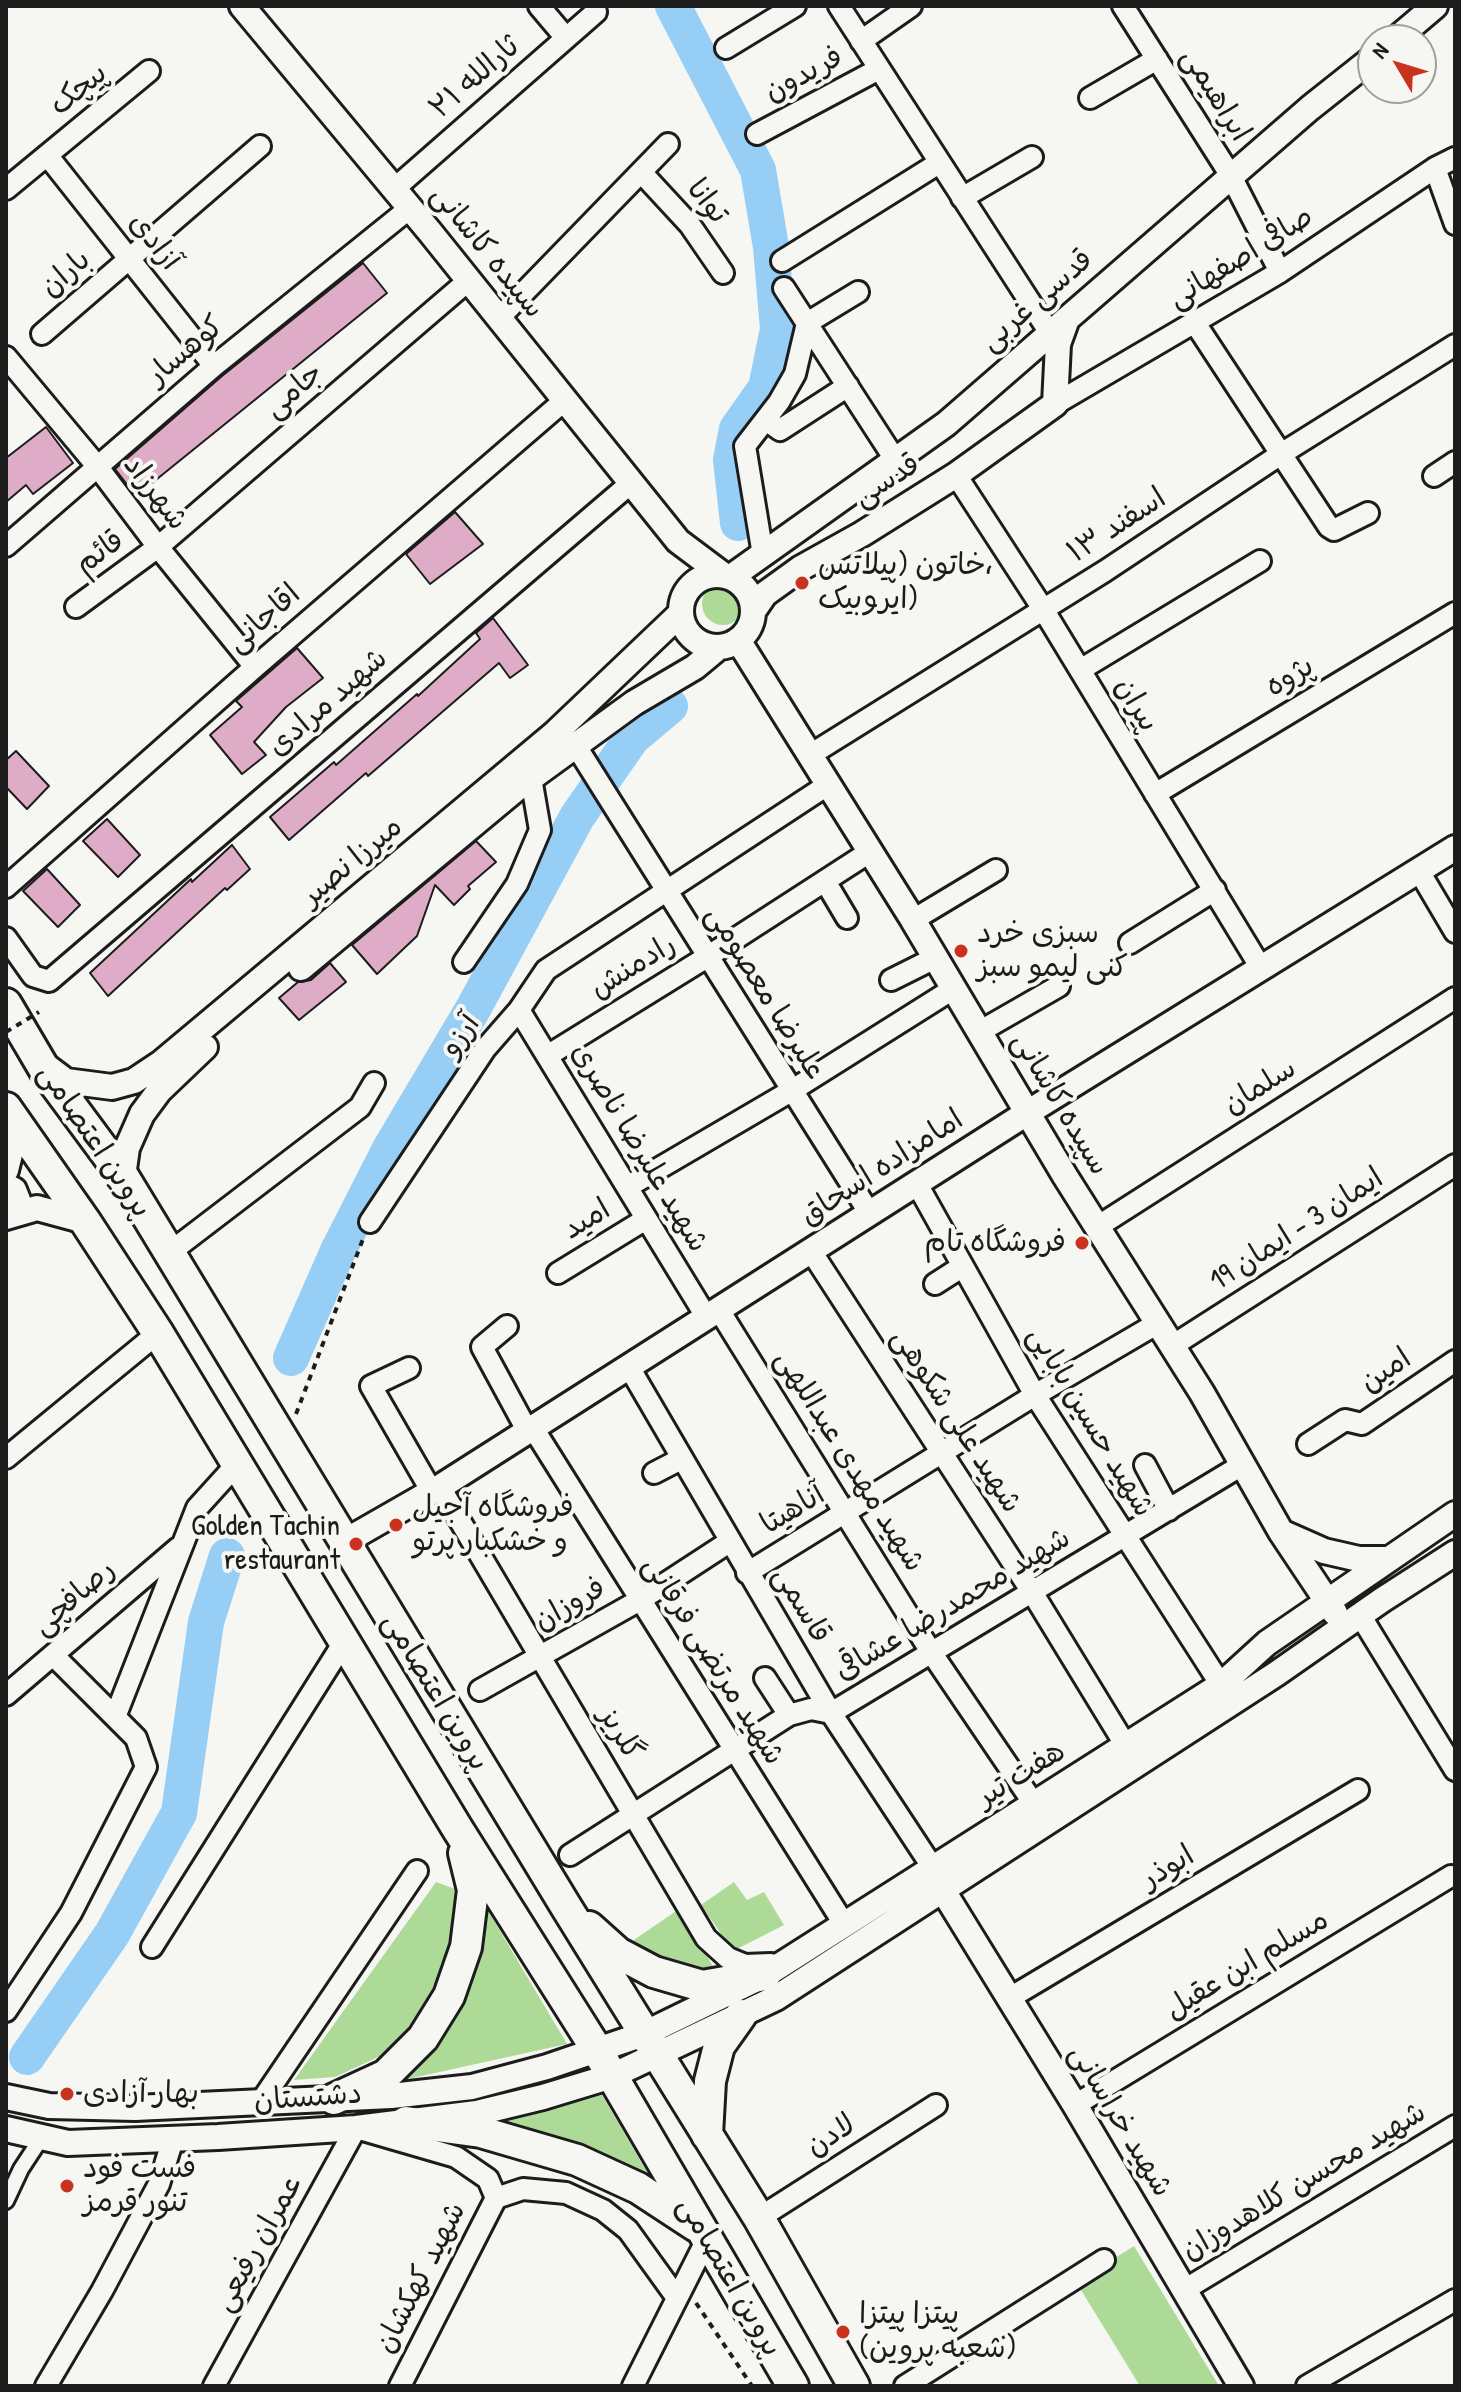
<!DOCTYPE html>
<html>
<head>
<meta charset="utf-8">
<style>
	body { margin:0 }
	#map { position:relative; width:1461px; height:2392px; overflow:hidden; background:#f6f6f2; font-family:"Patrick Hand",sans-serif }
	canvas { display:block }
	.frame { position:absolute; inset:0; border:8px solid #1c1c1c; pointer-events:none }
	.north { position:absolute; left:1357px; top:24px; width:80px; height:80px; box-sizing:border-box; background:#f6f6f2; border:2px solid #9f9f9c; border-radius:50%; rotate:308deg; font-size:22px; font-weight:700; line-height:32px; text-align:center; color:#1c1c1c }
	.north::after { content:''; display:block; margin:auto; width:28px; height:36px; background:#c8321e; clip-path:polygon(50% 0,100% 100%,50% 72%,0 100%) }
</style>
</head>
<body>
<div id="map">
<canvas width="1461" height="2392"></canvas>
<div class="frame"></div>
<div class="north">N</div>
</div>
<script>
const ctx = document.querySelector('canvas').getContext('2d');
ctx.lineJoin = 'round';
function paint(path, color) { ctx.fillStyle = color; ctx.fill(path, 'evenodd'); }
const poly = rows => new Path2D(rows.map(r => 'M' + r).join(''));
function strokePath(path, color, width, dash) { ctx.strokeStyle = color; ctx.lineWidth = width; ctx.lineCap = dash ? 'butt' : 'round'; ctx.setLineDash(dash || []); ctx.stroke(path); }
function label(font, color, halo, rows, align = 'center') {
  ctx.font = font + ' "Patrick Hand","Playpen Sans Arabic",sans-serif'; ctx.lineWidth = 8; ctx.setLineDash([]); ctx.textBaseline = 'middle'; ctx.strokeStyle = halo; ctx.fillStyle = color; for (const [text, x, y, turn = 0] of rows) {
    ctx.save(); ctx.translate(x, y); ctx.rotate((+turn || 0) * Math.PI / 180); ctx.textAlign = isNaN(turn) ? turn : align; if (halo) ctx.strokeText(text, 0, 0); ctx.fillText(text, 0, 0); ctx.restore();
  }
}
const green = poly([
	'702 604a21 21 0 1 1 42 0a21 21 0 1 1-42 0Z',
	[436,1882,458,1890,457,1936,436,1997,389,2052,335,2077,294,2080],
	[734,1882,747,1900,764,1892,784,1925,733,1951,701,1905],
	[487,1909,567,2044,403,2080,423,2057,462,1994,483,1939],
	[679,1909,714,1968,676,1966,631,1942],
	[599,2090,655,2186,624,2164,510,2124,486,2121],
	[1134,2246,1219,2386,1140,2386,1076,2282]
]);
const river = poly([
	[673,6,758,170,771,247,778,329,766,388,737,429,731,460,738,523],
	[291,1358,338,1251,390,1149,473,1009,577,817,632,738,670,706],
	[27,2057,112,1934,179,1813,206,1622,227,1556]
]);
const building = poly([
	[363,263,387,293,136,496,115,469,222,376,363,263],
	[46,427,73,463,33,494,26,485,6,502,6,458,46,427],
	[455,512,483,544,430,584,406,554,455,512],
	[493,618,528,665,510,678,499,663,368,776,366,773,289,840,270,817,334,762,336,765,417,694,418,696,480,639,476,633,493,618],
	[297,648,323,678,286,707,254,742,266,755,242,774,210,735,242,707,236,701,297,648],
	[16,751,49,786,27,809,6,787,6,760,16,751],
	[107,819,140,855,118,877,83,841,107,819],
	[476,841,496,862,468,886,470,889,454,905,435,885,417,936,377,974,352,945,476,841],
	[232,845,250,869,227,890,225,888,108,996,90,973,191,879,192,882,232,845],
	[47,869,80,905,58,927,23,891,47,869],
	[330,963,346,982,299,1020,279,998,298,982,311,980,330,963]
]);
const path = poly([
	[296,1414,363,1239],
	[696,2303,752,2386]
]);
const pedestrian = poly([
	[6,2201,21,2169,42,2137]
]);
const minor = poly([
	[539,6,566,38],
	[839,6,1050,333],
	[1123,6,1231,176,1280,272],
	[861,41,911,6],
	[726,48,795,6],
	[1090,98,1157,59],
	[757,134,879,69],
	[47,155,214,366],
	[1435,168,1455,224],
	[641,172,690,225,723,273],
	[6,189,149,71],
	[394,189,596,12],
	[962,198,1032,157],
	[782,261,939,163],
	[784,288,896,461],
	[499,318,668,144],
	[1195,323,1329,527,1334,530,1368,513],
	[42,334,260,146],
	[6,357,97,466,158,547,255,667],
	[1055,404,1280,272,1435,168,1455,158],
	[766,420,780,430,848,386],
	[956,475,1043,609,1261,968],
	[1434,476,1455,462],
	[6,546,214,366,410,208],
	[763,555,745,446,779,402,795,374,807,323,858,292],
	[76,607,158,547,469,280],
	[1080,670,1260,561],
	[576,746,870,1214],
	[810,755,1105,571,1281,454,1455,345],
	[1155,794,1455,613],
	[1419,871,1455,932],
	[825,881,847,918],
	[6,887,255,667,565,400],
	[913,920,996,870],
	[6,938,33,976,49,981,631,483],
	[1130,943,1215,890],
	[464,962,517,884,540,830,531,778],
	[891,980,935,958],
	[519,1010,707,1318],
	[979,1032,1059,986],
	[547,1056,707,957,871,851],
	[917,1184,1035,1395,1221,1685],
	[627,1187,791,1091,953,989],
	[370,1222,485,1049,519,1010,546,970,829,784],
	[1097,1227,1455,998],
	[811,1251,1032,1592,1126,1746],
	[169,1253,360,1107,374,1083],
	[558,1273,646,1219],
	[935,1284,963,1266],
	[719,1310,931,1652,1034,1804],
	[507,1326,482,1347,528,1432],
	[1172,1346,1455,1165],
	[629,1367,831,1713,933,1868],
	[409,1368,371,1386,432,1492],
	[533,1428,844,1924],
	[1308,1444,1345,1420,1362,1424,1455,1361],
	[6,1458,158,1333],
	[1145,1465,1169,1510],
	[654,1473,681,1459],
	[440,1487,706,1938,728,1958,745,1965,771,1964],
	[747,1573,1035,1395,1158,1323],
	[1360,1615,1455,1770],
	[53,1655,115,1717],
	[765,1678,789,1715],
	[480,1690,640,1600,729,1542],
	[6,1695,178,1548],
	[570,1855,789,1715,811,1709,831,1713,1242,1465],
	[152,1947,344,1642],
	[1008,1999,1358,1790],
	[6,2011,71,1913,146,1767,136,1738,115,1717,197,1508,236,1465],
	[260,2103,417,1871],
	[1075,2105,1451,1876],
	[759,2218,936,2105],
	[1184,2290,1455,2126],
	[46,2386,102,2291,159,2184,173,2139],
	[214,2386,356,2128,456,2157,488,2179,496,2198,523,2189,566,2193,603,2210,628,2230,677,2298],
	[400,2386,496,2198],
	[633,2386,707,2239],
	[905,2386,1104,2260],
	[1307,2386,1455,2300]
]);
const tertiary = poly([
	[242,6,430,232,678,541,722,574],
	[1395,40,1435,6],
	'681 611a36 36 0 1 1 72 0a36 36 0 1 1-72 0Z',
	[731,577,946,424,1310,108,1373,58],
	[754,610,765,594,801,568,862,534,956,475,1055,404,1058,344,1067,319],
	[738,640,913,920,1065,1176,1202,1393,1281,1532,1335,1613],
	[301,968,516,789,634,703,695,667,719,647],
	[46,1066,66,1081,112,1087,134,1081,161,1063,554,734,680,614],
	[6,1170,11,1150,10,1115],
	[123,1176,127,1148,142,1114,159,1091,205,1047],
	[6,1186,14,1190,18,1200,17,1206,9,1214],
	[6,1217,37,1208,85,1221],
	[1281,1532,1324,1551,1359,1559,1389,1559],
	[344,1542,440,1487,1027,1113,1455,848],
	[942,1889,1075,2105,1241,2386],
	[6,2097,49,2106,135,2108,391,2096,472,2087,547,2067,644,2034,765,1975,1221,1685,1267,1643,1455,1514],
	[6,2129,68,2143,218,2137,356,2128,477,2113,543,2097,612,2076,776,1998,1276,1674,1382,1600,1455,1553]
]);
const primary = poly([
	[6,1004,46,1072,123,1176,565,1905,759,2218,854,2386],
	[6,1108,85,1221,158,1333,457,1828,597,2050,793,2386],
	[589,1927,618,1953,654,1972,702,1986,765,1975],
	[334,2099,386,2075,423,2038,449,1996,466,1947,473,1890,464,1853],
	[406,2122,481,2132,577,2160,638,2188,696,2226],
	[707,2135,710,2081,719,2046,741,2015]
]);
const pathBridge = poly([
	[6,1032,39,1012]
]);
const markers = [
	[802,583,8,"#c8321e"],
	[961,951,8,"#c8321e"],
	[1082,1243,8,"#c8321e"],
	[396,1525,8,"#c8321e"],
	[356,1544,8,"#c8321e"],
	[67,2094,8,"#c8321e"],
	[67,2186,8,"#c8321e"],
	[843,2332,8,"#c8321e"]
];
const streetNames = [
	["فریدون",804,75,-28],
	["ثارالله ۲۱",475,78,-41],
	["پیچک",79,90,-39],
	["ابراهیمی",1215,95,58],
	["توانا",707,202,51],
	["آزادی",154,242,52],
	["سپیده کاشانی",487,252,51],
	["صافی اصفهانی",1241,258,-32],
	["باران",66,274,-41],
	["قدسی غربی",1037,301,-41],
	["کوهسار",186,351,-40],
	["جامی",294,391,-41],
	["قدسی",887,481,-32],
	["شهرزاد",155,493,53],
	["اسفند ۱۳",1117,526,-33],
	["قائم",100,553,-36],
	["اقاجانی",264,619,-41],
	["پژوه",1290,677,-31],
	["شهید مرادی",328,703,-41],
	["پیران",1136,705,59],
	["میرزا نصیر",352,862,-40],
	["رادمنش",633,967,-32],
	["علیرضا معصومی",765,993,58],
	["آرزو",461,1036,-54],
	["سلمان",1260,1087,-32],
	["سپیده کاشانی",1060,1104,59],
	["پروین اعتصامی",94,1141,56],
	["شهید علیرضا ناصری",639,1148,59],
	["امامزاده اسحاق",882,1168,-33],
	["امید",587,1220,-31],
	["ایمان 3 - ایمان 19",1297,1230,-33],
	["امین",1386,1371,-34],
	["شهید علی شکوهی",956,1421,57],
	["شهید حسین بابایی",1090,1422,59],
	["شهید مهدی عبداللهی",849,1461,58],
	["آناهیتا",793,1510,-31],
	["رصافچی",74,1598,-41],
	["فروزان",570,1605,-30],
	["قاسمی",801,1605,59],
	["شهید محمدرضا عشاقی",953,1605,-31],
	["شهید مرتضی فرقانی",713,1661,58],
	["پروین اعتصامی",435,1692,59],
	["گلریز",620,1734,59],
	["هفت تیر",1021,1775,-32],
	["ابوذر",1168,1868,-31],
	["مسلم ابن عقیل",1247,1965,-31],
	["دشتستان",308,2098,-4],
	["شهید خراسانی",1120,2121,59],
	["لادن",831,2136,-33],
	["شهید محسن کلاهدوزان",1304,2182,-31],
	["عمران رفیعی",259,2243,-61],
	["پروین اعتصامی",729,2277,60],
	["شهید کهکشان",421,2278,-63]
];
const poiNames = [
	["خاتون (پیلاتس،",818,566],
	["ایروبیک)",818,600],
	["سبزی خرد",977,934],
	["کنی لیمو سبز",977,968],
	["فروشگاه تام",1066,1243,"right"],
	["فروشگاه آجیل",412,1508],
	["و خشکبار پرتو",412,1542],
	["Golden Tachin",340,1527,"right"],
	["restaurant",340,1561,"right"],
	["بهار آزادی",83,2094],
	["فست فود",83,2169],
	["تنور قرمز",83,2203],
	["پیتزا پیتزا",859,2315],
	["(شعبه پروین)",859,2349]
];
paint(green, '#aeda98');
strokePath(river, '#96cef5', 36);
paint(building, '#dfacc8');
strokePath(building, '#1c1c1c', 2);
strokePath(pedestrian, '#1c1c1c', 20);
strokePath(minor, '#1c1c1c', 26);
strokePath(tertiary, '#1c1c1c', 30);
strokePath(primary, '#1c1c1c', 36);
strokePath(path, '#1c1c1c', 4, [6, 6]);
strokePath(pedestrian, '#f6f6f2', 14);
strokePath(minor, '#f6f6f2', 20);
strokePath(tertiary, '#f6f6f2', 24);
strokePath(primary, '#f6f6f2', 30);
strokePath(pathBridge, '#1c1c1c', 4, [6, 6]);
for (const [x, y, r, color] of markers) { const dot = new Path2D(); dot.arc(x, y, r, 0, 2 * Math.PI); ctx.fillStyle = color; ctx.fill(dot); strokePath(dot, '#f6f6f2', 3); }
label('30px', '#1c1c1c', '#f6f6f2', streetNames);
label('30px', '#1c1c1c', '#f6f6f2', poiNames, 'left');
</script>
</body>
</html>
